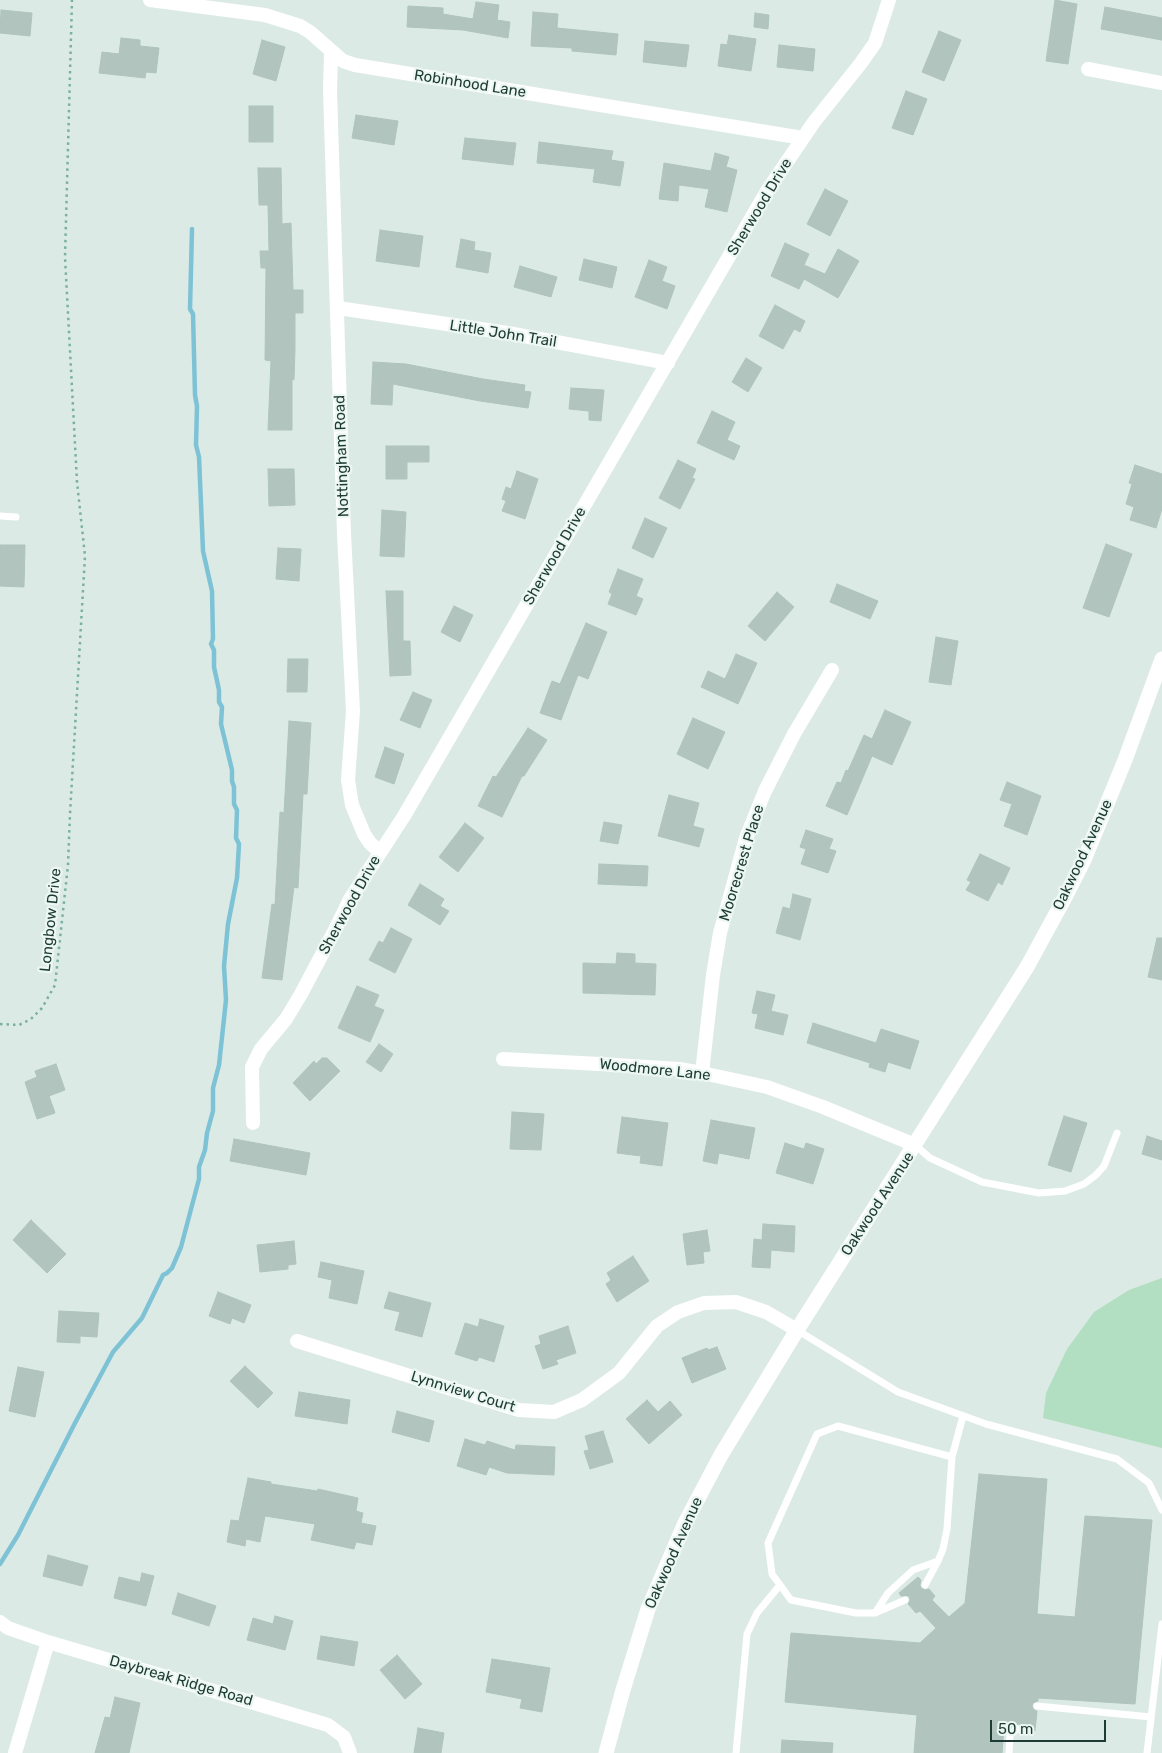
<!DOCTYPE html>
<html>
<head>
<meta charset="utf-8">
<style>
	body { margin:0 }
	#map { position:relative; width:1162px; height:1753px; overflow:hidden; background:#dceae5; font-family:Rubik,sans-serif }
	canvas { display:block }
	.scale { position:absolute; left:990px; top:1720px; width:116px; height:22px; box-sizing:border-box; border:2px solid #1d3a34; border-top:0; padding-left:6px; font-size:15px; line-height:18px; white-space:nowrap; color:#1d3a34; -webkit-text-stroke:4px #ecf7f2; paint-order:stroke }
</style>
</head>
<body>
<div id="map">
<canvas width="1162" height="1753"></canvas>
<div class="scale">50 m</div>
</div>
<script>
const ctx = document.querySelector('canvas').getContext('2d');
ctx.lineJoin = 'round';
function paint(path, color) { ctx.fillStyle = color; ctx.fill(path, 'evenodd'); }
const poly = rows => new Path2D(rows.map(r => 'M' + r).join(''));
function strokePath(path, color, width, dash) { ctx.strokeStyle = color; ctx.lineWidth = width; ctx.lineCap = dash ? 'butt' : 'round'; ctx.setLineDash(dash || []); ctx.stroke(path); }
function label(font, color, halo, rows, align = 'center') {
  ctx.font = font + ' Rubik,sans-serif'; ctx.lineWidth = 4.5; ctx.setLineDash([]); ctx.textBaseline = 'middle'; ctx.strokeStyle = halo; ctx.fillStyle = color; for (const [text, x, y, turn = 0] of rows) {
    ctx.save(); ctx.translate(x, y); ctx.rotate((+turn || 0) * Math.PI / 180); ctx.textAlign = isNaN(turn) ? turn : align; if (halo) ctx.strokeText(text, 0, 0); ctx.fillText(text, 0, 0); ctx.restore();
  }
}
const green = poly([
	[1162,1278,1162,1448,1043,1418,1046,1393,1067,1349,1094,1312,1129,1290]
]);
const stream = poly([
	[0,1564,18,1535,75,1423,113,1352,142,1318,163,1275,167,1273,172,1268,181,1247,199,1179,199,1167,205,1150,207,1133,213,1111,213,1088,219,1065,226,1000,224,966,228,924,237,878,239,844,236,838,237,810,234,804,234,787,232,781,232,770,221,724,222,707,219,702,219,690,214,667,214,650,211,644,213,639,212,591,203,551,199,457,196,445,197,406,195,395,193,314,190,309,192,229]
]);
const building = poly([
	[1055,0,1077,4,1068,64,1046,61,1055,0],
	[476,2,499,5,497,20,510,22,508,38,463,30,407,27,408,6,443,8,443,14,473,19,476,2],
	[1105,7,1162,18,1162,40,1101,29,1105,7],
	[1,10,32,13,30,36,0,33,1,10],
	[533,12,558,14,557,28,618,34,616,55,572,51,572,48,531,46,533,12],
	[755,13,769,15,768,29,754,27,755,13],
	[939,31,961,40,944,81,922,72,939,31],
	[729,35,756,39,751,71,718,66,721,44,727,45,729,35],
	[121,38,140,40,140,46,159,48,156,73,146,72,145,78,99,73,102,52,119,54,121,38],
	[262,40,285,47,276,81,253,74,262,40],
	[645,41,689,45,686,67,643,62,645,41],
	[779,45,815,49,813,71,777,67,779,45],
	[906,91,927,99,913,135,892,128,906,91],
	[249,106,273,106,273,142,249,142,249,106],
	[356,115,398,121,394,145,352,138,356,115],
	[465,138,516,143,513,165,462,159,465,138],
	[539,142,613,151,611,160,624,162,620,186,593,182,595,169,537,163,539,142],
	[715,153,729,157,726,167,737,170,727,212,705,207,709,189,679,185,678,201,659,199,664,163,711,171,715,153],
	[258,168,281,168,282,224,291,223,293,290,303,290,303,313,295,313,295,349,294,380,292,379,292,430,268,430,271,361,265,360,266,268,261,268,260,251,269,251,268,205,259,205,258,168],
	[825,189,848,201,830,236,807,224,825,189],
	[380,230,423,236,419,267,376,261,380,230],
	[461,239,475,242,474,250,491,253,488,273,456,267,461,239],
	[785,243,809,254,804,265,825,274,838,249,859,261,838,298,804,279,799,289,771,276,785,243],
	[584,259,617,267,612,288,579,280,584,259],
	[649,260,667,267,662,281,675,286,667,309,635,297,649,260],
	[520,266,557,277,551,297,514,287,520,266],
	[775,305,805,321,800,332,794,329,783,349,759,336,775,305],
	[746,358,762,368,748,392,732,382,746,358],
	[373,362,406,364,483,379,525,385,524,391,531,392,528,408,480,401,393,384,392,405,371,404,373,362],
	[571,388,604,390,601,421,589,420,589,411,569,409,571,388],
	[712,411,735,422,727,440,740,446,734,460,697,443,712,411],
	[386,446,429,446,429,462,407,462,407,479,386,479,386,446],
	[678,460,696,469,692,478,695,479,680,509,659,498,678,460],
	[1135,465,1162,474,1162,509,1156,528,1130,520,1134,507,1126,504,1132,484,1129,483,1135,465],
	[268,469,294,469,295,505,269,506,268,469],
	[517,471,538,479,525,519,502,511,506,501,502,499,506,487,511,489,517,471],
	[382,510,406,512,404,557,380,556,382,510],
	[645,518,667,528,653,558,632,548,645,518],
	[1106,544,1132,554,1109,617,1083,608,1106,544],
	[0,545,25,545,24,587,0,586,0,545],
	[278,548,301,549,299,581,276,579,278,548],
	[618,569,643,579,636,596,643,599,636,615,608,604,612,594,609,592,618,569],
	[837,584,878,601,870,619,830,602,837,584],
	[386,591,403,591,403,641,410,641,411,675,390,676,386,591],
	[777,592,794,607,765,641,748,626,777,592],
	[454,606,473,615,460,642,441,632,454,606],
	[586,623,607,632,588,679,578,675,561,720,540,713,552,681,560,684,586,623],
	[936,637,958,641,951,685,929,682,936,637],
	[736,654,757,663,738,704,701,687,708,671,725,679,736,654],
	[288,659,308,659,307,692,287,692,288,659],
	[413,692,432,700,420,728,400,720,413,692],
	[885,710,911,722,892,765,872,756,847,815,826,806,837,782,841,783,846,770,848,771,864,735,872,739,885,710],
	[693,718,725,732,708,769,677,754,693,718],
	[289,721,311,723,307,794,303,794,298,888,294,887,282,980,262,978,272,904,275,905,280,812,284,813,289,721],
	[528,728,547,740,524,776,522,776,502,817,478,806,493,776,496,777,528,728],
	[385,747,404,754,394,784,375,777,385,747],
	[1007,782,1041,796,1027,835,1004,826,1012,804,1000,800,1007,782],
	[669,795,699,803,693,826,704,829,699,847,658,836,669,795],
	[604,822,622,825,618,844,600,841,604,822],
	[465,823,484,838,458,872,439,857,465,823],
	[806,830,833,839,829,849,836,851,828,873,801,864,806,849,800,847,806,830],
	[980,854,1010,868,1002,885,998,882,988,901,966,890,971,882,967,880,980,854],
	[599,864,648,866,647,886,598,884,599,864],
	[420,884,444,899,440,906,449,911,440,925,408,905,420,884],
	[793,894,811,899,800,940,776,933,783,907,790,909,793,894],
	[391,928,412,939,395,973,369,960,379,941,383,943,391,928],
	[1157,938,1162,938,1162,980,1148,977,1157,938],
	[617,953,635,954,635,963,656,964,655,995,583,993,583,963,616,964,617,953],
	[357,986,379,995,374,1006,384,1010,370,1042,338,1028,357,986],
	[757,991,775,995,771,1011,788,1015,783,1035,755,1028,758,1014,752,1013,757,991],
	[813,1023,876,1043,881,1029,919,1041,910,1069,888,1062,885,1072,869,1067,870,1063,807,1043,813,1023],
	[379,1044,393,1054,381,1072,366,1062,379,1044],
	[322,1058,327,1058,340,1071,310,1101,293,1083,314,1061,316,1064,322,1058],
	[56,1064,65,1090,49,1096,55,1113,37,1119,25,1082,37,1077,35,1071,56,1064],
	[512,1112,544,1114,541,1150,510,1149,512,1112],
	[1064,1116,1087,1123,1071,1172,1048,1165,1064,1116],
	[622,1117,668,1123,662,1166,640,1163,641,1156,617,1153,622,1117],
	[711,1120,755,1128,749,1159,719,1153,717,1164,703,1161,711,1120],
	[1147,1136,1162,1141,1162,1160,1142,1154,1147,1136],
	[234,1139,310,1153,306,1175,230,1161,234,1139],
	[785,1143,804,1149,806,1143,824,1149,813,1184,776,1173,785,1143],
	[31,1220,66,1254,47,1273,13,1240,31,1220],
	[763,1224,795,1226,794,1252,771,1250,770,1268,752,1267,754,1239,762,1240,763,1224],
	[707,1230,710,1251,703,1252,704,1263,687,1265,683,1234,707,1230],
	[294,1241,296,1264,288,1265,288,1269,260,1272,257,1245,294,1241],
	[633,1256,649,1281,617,1302,606,1284,611,1280,607,1273,633,1256],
	[321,1262,364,1271,357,1304,329,1298,332,1280,318,1277,321,1262],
	[218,1292,251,1305,244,1323,232,1318,230,1324,209,1316,218,1292],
	[389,1292,431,1303,422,1337,395,1330,400,1312,384,1308,389,1292],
	[59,1311,99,1313,97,1337,80,1336,80,1343,57,1342,59,1311],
	[480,1319,504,1326,494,1362,479,1357,477,1361,455,1354,465,1323,478,1327,480,1319],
	[568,1326,576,1353,556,1360,558,1364,543,1369,535,1346,541,1344,539,1336,568,1326],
	[717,1347,726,1369,692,1383,682,1358,707,1348,708,1350,717,1347],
	[245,1366,273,1393,258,1408,230,1381,245,1366],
	[18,1367,44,1372,35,1417,9,1411,18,1367],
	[299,1392,350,1400,347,1424,295,1416,299,1392],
	[647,1400,658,1412,670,1401,682,1415,649,1444,626,1419,647,1400],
	[397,1411,434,1421,429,1442,392,1432,397,1411],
	[603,1431,613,1462,590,1469,584,1451,589,1450,585,1436,603,1431],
	[465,1439,485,1445,487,1441,515,1450,516,1445,555,1447,554,1475,507,1473,489,1467,486,1475,457,1466,465,1439],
	[979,1474,1047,1479,1037,1614,1075,1617,1085,1516,1152,1520,1135,1704,1038,1698,1038,1701,1033,1703,1032,1706,1034,1710,1037,1711,1035,1731,1022,1729,1021,1726,1018,1724,1010,1728,1004,1727,1002,1753,914,1753,917,1715,785,1702,791,1633,920,1643,936,1628,920,1611,916,1613,908,1604,910,1600,909,1596,901,1596,899,1593,918,1577,921,1580,920,1585,921,1588,925,1590,929,1589,935,1596,932,1600,949,1617,965,1603,979,1474],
	[248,1478,271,1482,271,1484,317,1491,318,1489,358,1498,356,1511,363,1513,361,1523,376,1526,372,1545,356,1542,354,1549,311,1540,315,1524,265,1516,260,1542,246,1539,245,1546,227,1542,231,1520,239,1521,248,1478],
	[48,1555,88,1566,82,1586,43,1576,48,1555],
	[142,1573,154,1576,146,1606,114,1598,119,1577,140,1582,142,1573],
	[178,1593,216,1606,209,1626,172,1614,178,1593],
	[275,1616,293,1621,285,1650,247,1640,253,1618,273,1624,275,1616],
	[321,1636,358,1642,354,1666,317,1659,321,1636],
	[397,1655,422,1684,405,1699,380,1670,397,1655],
	[492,1659,550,1668,542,1712,520,1708,522,1699,486,1692,492,1659],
	[115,1697,140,1703,129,1753,95,1753,105,1717,110,1718,115,1697],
	[418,1728,444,1733,441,1753,414,1753,418,1728],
	[782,1740,833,1743,832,1753,781,1753,782,1740]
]);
const path = poly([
	[0,1024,19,1025,31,1019,42,1008,55,985,68,865,70,814,85,556,77,482,65,257,72,0]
]);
const service = poly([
	[0,516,16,517],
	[915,1145,930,1158,982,1182,1039,1193,1065,1191,1084,1184,1096,1175,1104,1166,1117,1133],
	[797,1330,898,1392,986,1424,1117,1459,1149,1483,1162,1510],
	[925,1585,938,1561,943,1549,947,1529,952,1457,963,1416],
	[905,1600,875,1613,856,1613,791,1600,772,1574,768,1543,817,1434,838,1426,952,1457],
	[875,1613,888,1593,913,1570,938,1561],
	[1037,1706,1151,1717],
	[736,1753,747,1634,757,1613,780,1585],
	[1009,1753,1010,1735,1017,1729],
	[1147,1753,1162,1624]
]);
const minor = poly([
	[150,0,265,15,300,26,310,32,343,61,355,65,803,138],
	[331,52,330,91,344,534,353,711,348,780,352,805,364,834,370,843,380,852],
	[1088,69,1162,83],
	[338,308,508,333,668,363],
	[503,1059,600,1064,679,1069,702,1073,767,1087,823,1107,915,1145],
	[702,1073,713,975,720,933,746,838,765,791,794,734,832,670],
	[253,1123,252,1067,261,1049,286,1019,301,994,336,928,350,899,404,816,767,191,814,122,861,63,875,43,889,0],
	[297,1341,519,1410,554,1412,582,1400,619,1373,657,1326,678,1312,704,1303,736,1302,766,1312,797,1330],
	[0,1622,8,1628,48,1642,328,1725,344,1737,350,1753],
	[15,1753,48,1642]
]);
const tertiary = poly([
	[606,1753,623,1690,648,1609,685,1523,721,1455,797,1330,1027,967,1063,901,1084,860,1125,760,1162,659]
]);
const streetNames = [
	["Robinhood Lane",470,84,9],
	["Sherwood Drive",760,207,-59],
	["Little John Trail",503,334,9],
	["Nottingham Road",342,456,-92],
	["Sherwood Drive",555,556,-60],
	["Oakwood Avenue",1083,855,-65],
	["Moorecrest Place",742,863,-73],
	["Sherwood Drive",350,905,-61],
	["Longbow Drive",51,920,-84],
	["Woodmore Lane",655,1070,6],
	["Oakwood Avenue",878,1204,-57],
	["Lynnview Court",463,1392,17],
	["Oakwood Avenue",674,1553,-66],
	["Daybreak Ridge Road",181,1681,16]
];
paint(green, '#b2dec1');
strokePath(stream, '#7ec2d5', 4.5);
paint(building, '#b1c5be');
strokePath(building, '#aec4bc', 1);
strokePath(path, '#7ab0a3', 2.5, [2.5, 4]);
strokePath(service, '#fff', 7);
strokePath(minor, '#fff', 14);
strokePath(tertiary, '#fff', 15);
label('15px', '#1d3a34', '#ecf7f2', streetNames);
</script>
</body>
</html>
